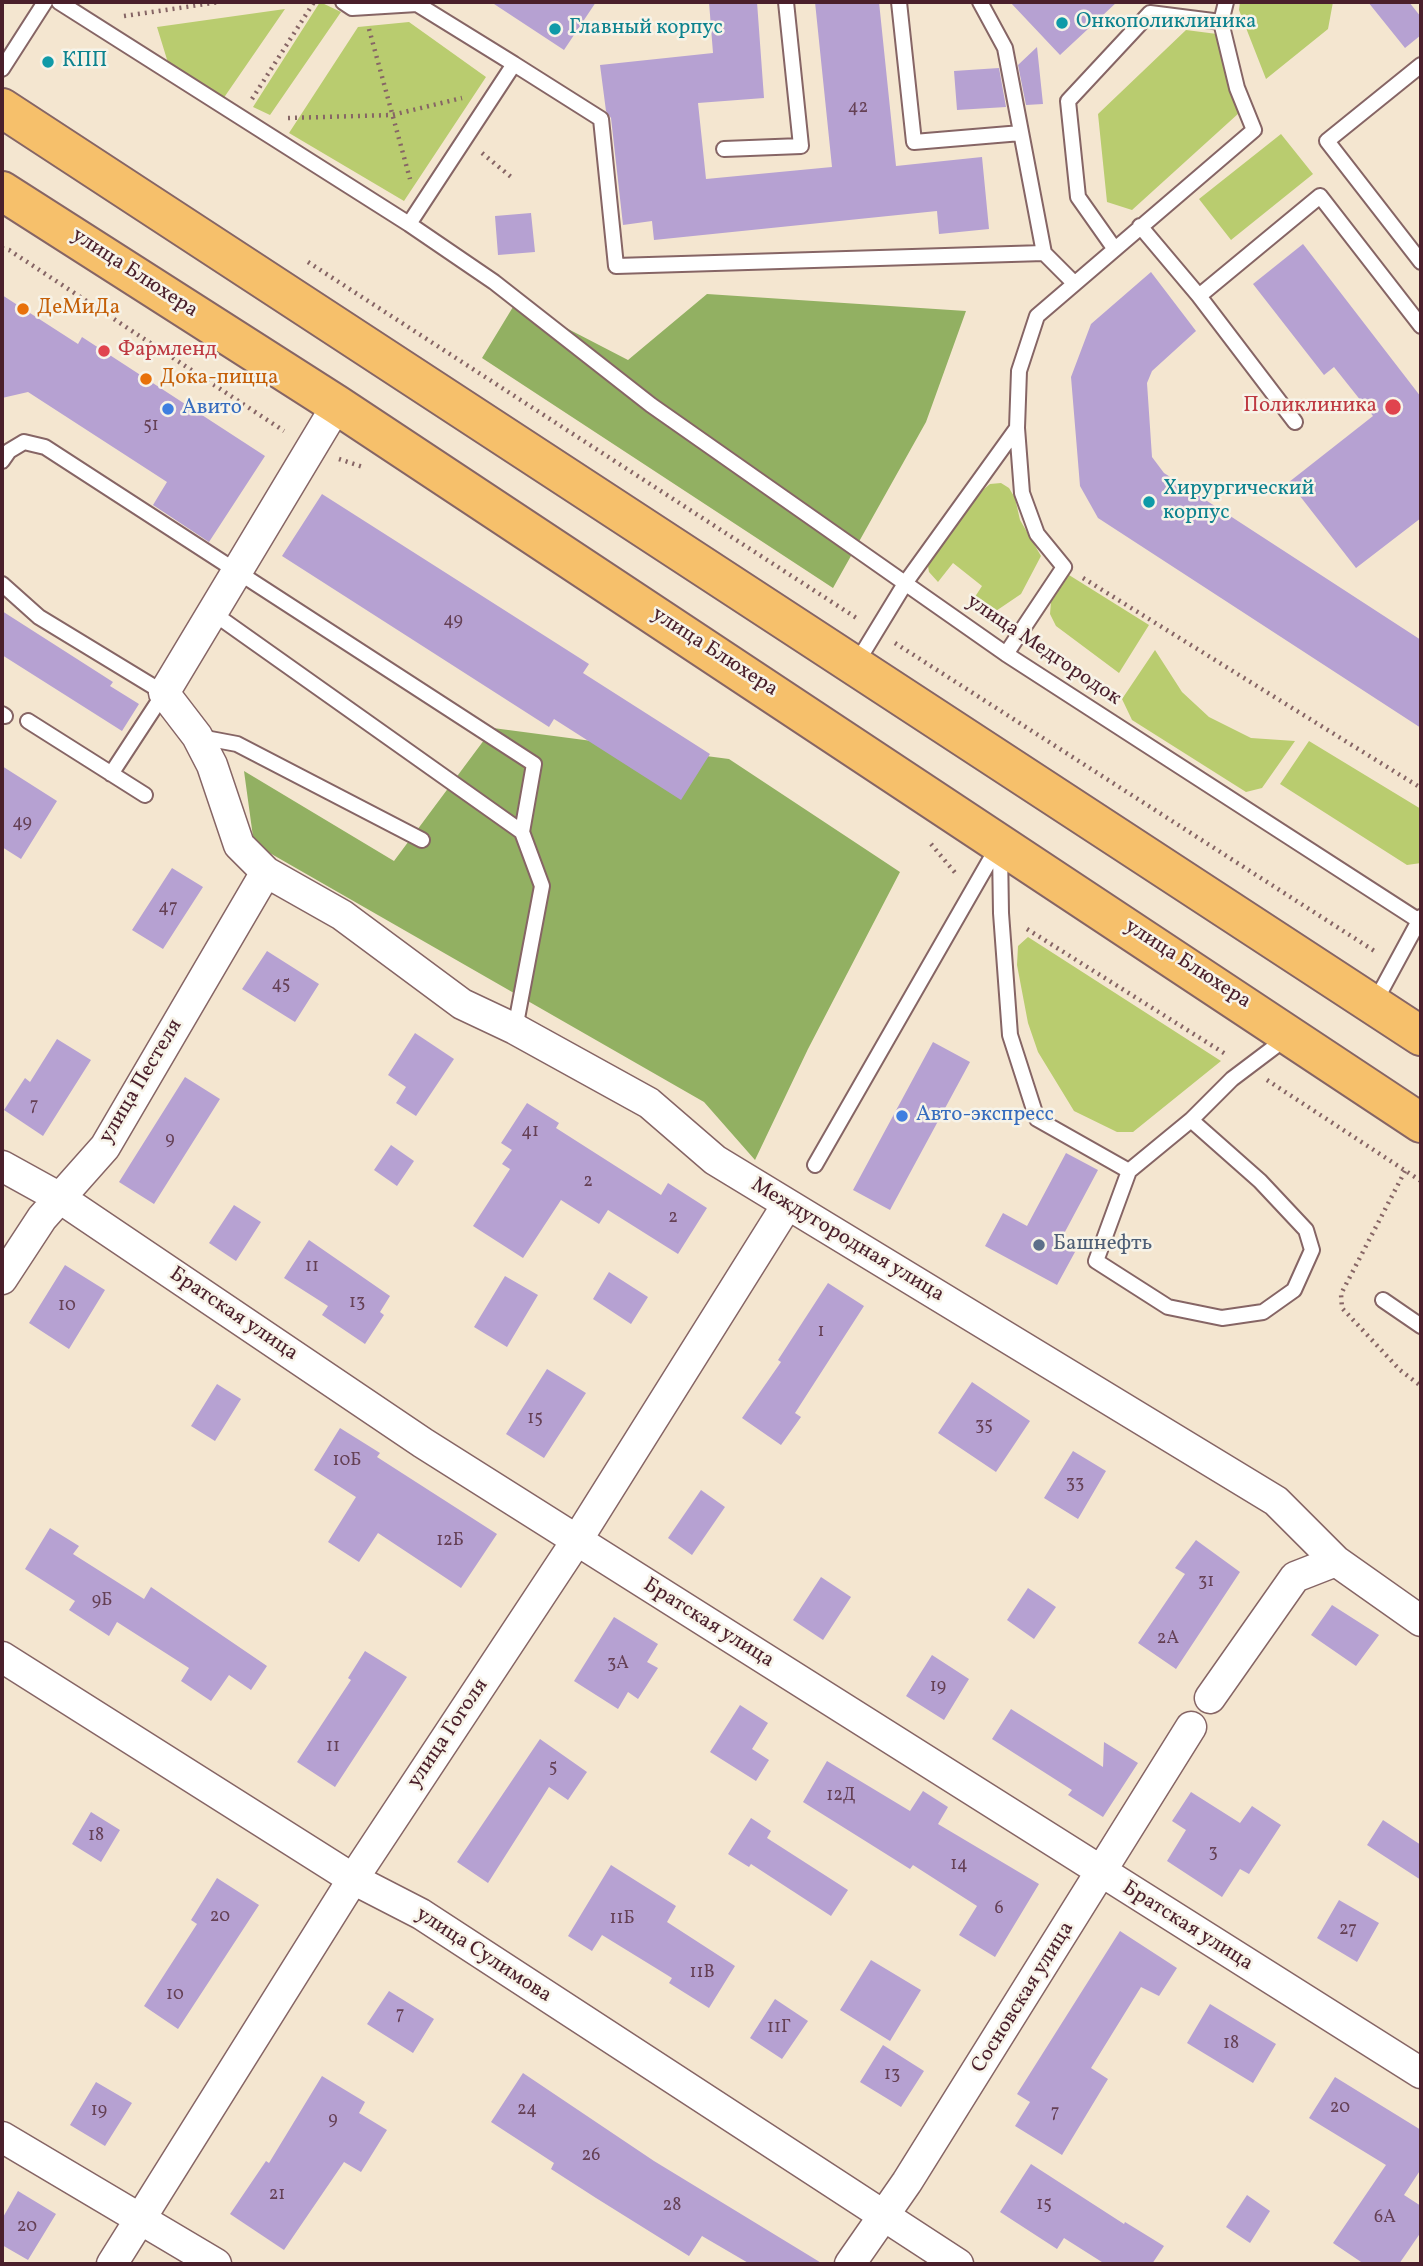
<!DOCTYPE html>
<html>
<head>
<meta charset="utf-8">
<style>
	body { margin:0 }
	#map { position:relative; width:1423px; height:2266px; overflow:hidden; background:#f4e6d0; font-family:Vollkorn,serif }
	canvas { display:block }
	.frame { position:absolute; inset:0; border:4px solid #4a1f2b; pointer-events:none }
</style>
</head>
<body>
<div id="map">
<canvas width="1423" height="2266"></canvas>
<div class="frame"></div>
</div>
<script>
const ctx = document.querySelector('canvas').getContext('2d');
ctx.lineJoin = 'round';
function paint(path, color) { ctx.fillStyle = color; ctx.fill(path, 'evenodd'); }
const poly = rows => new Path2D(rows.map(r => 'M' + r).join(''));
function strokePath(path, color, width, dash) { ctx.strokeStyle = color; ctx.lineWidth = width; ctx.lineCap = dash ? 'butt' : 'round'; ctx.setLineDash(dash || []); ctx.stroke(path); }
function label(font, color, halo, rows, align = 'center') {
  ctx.font = font + ' Vollkorn,serif'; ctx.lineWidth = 5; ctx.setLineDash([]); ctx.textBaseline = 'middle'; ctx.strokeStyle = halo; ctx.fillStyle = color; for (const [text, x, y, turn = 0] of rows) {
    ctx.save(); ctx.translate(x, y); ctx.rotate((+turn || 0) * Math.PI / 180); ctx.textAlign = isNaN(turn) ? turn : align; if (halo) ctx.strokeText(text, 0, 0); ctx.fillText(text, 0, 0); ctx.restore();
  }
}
const green = poly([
	[320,2,341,12,270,115,253,107],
	[1240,2,1333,2,1328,29,1266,79,1239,10],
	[285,9,223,99,169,66,157,27],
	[409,22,486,77,404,201,289,133,358,27],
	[1186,30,1217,34,1239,113,1132,210,1107,202,1098,114],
	[1281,134,1313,174,1231,240,1199,199],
	[1001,483,1009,488,1015,498,1020,520,1041,556,1021,594,993,613,979,610,971,603,982,586,953,563,938,582,929,572,927,560,984,489,990,484],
	[1069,575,1149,625,1119,673,1056,626,1050,614,1051,602],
	[1155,650,1182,692,1209,717,1251,738,1295,741,1262,788,1246,792,1132,720,1122,699],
	[1309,741,1421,809,1421,863,1407,865,1280,784],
	[1028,937,1221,1061,1133,1132,1117,1132,1074,1111,1038,1052,1028,1023,1017,965,1018,946]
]);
const forest = poly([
	[707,294,966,311,926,422,833,588,482,358,516,302,628,360],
	[493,728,729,759,900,872,808,1049,755,1160,704,1102,254,844,244,771,394,861]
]);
const building = poly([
	[491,2,596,2,564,50],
	[709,2,757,2,764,98,698,103,706,179,832,167,815,2,879,2,896,166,982,157,989,229,939,234,937,211,654,240,652,221,623,225,611,118,606,111,600,65,713,53],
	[1010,2,1117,2,1060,55],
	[1368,2,1409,2,1421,17,1421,35,1405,48],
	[1037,47,1043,104,1026,105,1018,65],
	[999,68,1006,107,957,110,954,71],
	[531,213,535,252,498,255,495,216],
	[1303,244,1421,397,1421,518,1356,568,1289,482,1373,416,1334,367,1324,375,1253,284],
	[1151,272,1196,331,1152,371,1147,383,1152,457,1164,473,1421,640,1421,728,1098,518,1080,486,1071,377,1091,324],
	[2,295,78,344,82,337,265,456,209,542,153,505,167,482,28,392,2,398],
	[322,494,589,664,583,673,710,754,681,800,554,719,549,727,282,556],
	[2,611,113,682,110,686,139,704,122,731,2,655],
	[2,766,57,801,21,859,2,847],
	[172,868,203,887,163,949,132,930],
	[267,951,319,984,295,1022,242,989],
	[415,1033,454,1059,416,1116,396,1103,406,1087,388,1075],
	[57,1039,91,1060,43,1136,4,1110,25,1078,30,1082],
	[933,1042,970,1062,890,1210,853,1190],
	[185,1077,220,1099,154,1204,119,1182],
	[527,1103,559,1123,556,1128,661,1195,668,1183,707,1208,678,1254,608,1210,599,1224,561,1200,523,1258,473,1226,510,1169,502,1164,512,1150,501,1143],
	[391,1145,414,1161,397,1186,374,1170],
	[1066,1153,1098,1170,1059,1243,1075,1252,1057,1285,985,1246,1003,1213,1027,1226],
	[234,1205,261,1222,236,1261,209,1243],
	[309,1240,390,1296,380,1312,384,1315,365,1344,322,1315,328,1306,284,1278],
	[65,1265,105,1290,69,1349,29,1323],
	[609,1272,648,1297,631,1324,593,1299],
	[505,1276,538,1295,507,1347,474,1327],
	[828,1283,864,1306,795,1413,801,1417,781,1445,742,1418,781,1362,778,1360],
	[547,1369,586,1393,544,1458,506,1434],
	[972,1382,1030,1421,996,1472,938,1433],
	[217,1384,241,1399,215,1441,191,1426],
	[340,1428,380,1453,377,1457,497,1534,461,1588,378,1533,359,1562,328,1542,356,1497,314,1470],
	[1073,1451,1106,1471,1078,1519,1044,1498],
	[701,1490,725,1507,692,1555,668,1538],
	[50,1528,79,1546,73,1554,144,1599,151,1587,267,1666,251,1690,229,1675,211,1701,181,1681,189,1668,117,1622,109,1636,69,1610,75,1601,25,1569],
	[1196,1540,1240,1572,1176,1669,1138,1643,1185,1574,1175,1568],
	[821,1577,851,1597,823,1640,793,1620],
	[1028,1588,1056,1607,1034,1639,1007,1620],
	[1332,1605,1379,1635,1356,1666,1311,1635],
	[614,1617,658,1644,647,1662,658,1668,638,1699,628,1692,618,1709,574,1681],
	[365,1651,407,1677,335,1787,297,1762,351,1680,348,1678],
	[932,1655,969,1679,944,1720,906,1696],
	[740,1705,768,1723,752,1749,769,1760,756,1781,710,1752],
	[1011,1709,1103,1767,1104,1742,1138,1763,1103,1817,1068,1795,1072,1790,992,1739],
	[540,1739,587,1772,568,1800,549,1787,488,1883,457,1862],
	[827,1761,910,1811,923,1791,948,1807,938,1824,1039,1884,995,1957,959,1935,977,1906,913,1865,910,1869,803,1802],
	[1191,1792,1240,1823,1252,1806,1281,1825,1249,1874,1240,1869,1222,1897,1167,1861,1186,1830,1172,1821],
	[91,1812,120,1830,101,1862,72,1844],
	[751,1818,771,1831,767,1838,848,1890,831,1916,751,1864,749,1867,728,1854],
	[1383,1820,1421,1845,1421,1880,1367,1845],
	[611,1865,676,1906,667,1922,735,1966,709,2008,669,1983,672,1978,602,1935,592,1951,568,1936],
	[217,1878,259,1905,178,2029,144,2006,197,1924,191,1920],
	[1339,1900,1379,1923,1357,1962,1317,1938],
	[1120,1931,1177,1968,1159,1996,1141,1987,1091,2068,1108,2079,1062,2155,1015,2126,1030,2102,1017,2094],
	[871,1960,921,1990,890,2041,840,2010],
	[389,1991,434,2019,413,2053,367,2024],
	[775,1999,808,2021,782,2059,750,2038],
	[1210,2004,1276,2044,1253,2083,1187,2043],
	[883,2045,924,2071,901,2107,860,2082],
	[523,2073,654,2161,823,2264,750,2264,702,2236,689,2256,596,2198,551,2169,554,2163,491,2122],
	[322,2076,365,2102,359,2113,387,2130,361,2172,344,2162,284,2250,230,2214,266,2161,269,2163],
	[1335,2077,1421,2130,1421,2169,1404,2195,1421,2206,1421,2232,1399,2264,1364,2264,1333,2243,1386,2165,1309,2118],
	[96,2082,132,2103,105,2146,70,2125],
	[1031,2164,1124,2224,1125,2222,1164,2246,1152,2264,1105,2264,1064,2238,1057,2249,1000,2212],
	[18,2191,56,2214,28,2260,2,2245,2,2219],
	[1247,2195,1270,2211,1250,2243,1226,2227]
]);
const path = poly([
	[124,16,220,2],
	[369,29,410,179],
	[252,99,314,2],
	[288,118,392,115,462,98],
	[482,153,511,177],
	[2,248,9,250,284,431],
	[308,262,858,619],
	[339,459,363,467],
	[1083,578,1421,788],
	[895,643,1376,952],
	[931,844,957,875],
	[1027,929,1227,1055],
	[1267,1080,1421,1181],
	[1405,1171,1341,1294,1342,1308,1400,1370,1421,1386]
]);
const lane = poly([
	[59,2,409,224,494,282,651,405,1006,654,1421,922],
	[343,2,352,8,417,4,514,64,409,224],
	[899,2,914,142,1021,133],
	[980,2,1005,48,1044,253],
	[514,64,601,119,616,266,1044,253,1074,283],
	[1421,65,1327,141,1421,262],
	[2,69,45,2],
	[724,149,801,146,786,2],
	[1140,226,1199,296,1295,422],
	[1114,248,1078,197,1068,101,1150,13,1221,22],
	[1199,296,1320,196,1421,326],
	[2,461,9,451,24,442,45,447,534,764,522,832,542,886,515,1029],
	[2,584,39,617,164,693,111,774],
	[213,613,522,832],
	[1006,654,1064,567,1037,534,1022,493,1017,428,1019,371,1037,316,1254,130,1237,88,1221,22,1226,2],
	[856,664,906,582,1017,428],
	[2,714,5,716],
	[28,721,145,795],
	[200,737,237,744,422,840],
	[1000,850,1001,913,1010,1035,1037,1119,1129,1171,1191,1120,1232,1079,1289,1036],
	[1375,1002,1421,917],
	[815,1165,998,846],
	[1129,1171,1096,1261,1168,1307,1222,1318,1263,1312,1294,1290,1312,1250,1306,1230,1260,1181,1191,1120],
	[1383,1300,1421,1326]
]);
const street = poly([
	[337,405,164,693,197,736,212,765,239,845,266,872,342,915,462,1004,515,1029,649,1103,715,1160,1276,1501,1336,1561,1421,1621],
	[2,1166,60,1198,423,1443,1421,2073],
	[2,1279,42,1218,105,1147,266,872],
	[2,1657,353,1879,421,1914,958,2264],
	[1210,1698,1295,1577,1336,1561],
	[2,2137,216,2264],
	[112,2264,353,1879,577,1540,787,1205],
	[850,2264,907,2182,1191,1727]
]);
const primary = poly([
	[2,108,1421,1036],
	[2,191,337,405,1421,1123]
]);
const markers = [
	[1062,23,7,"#0f9aa8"],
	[555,29,7,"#0f9aa8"],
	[48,62,7,"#0f9aa8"],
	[23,309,7,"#e8710a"],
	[104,351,7,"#e0444e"],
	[146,379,7,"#e8710a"],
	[1393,407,9,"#e0444e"],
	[168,409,7,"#3f7fe0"],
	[1149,502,7,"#0f9aa8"],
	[902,1116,7,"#3f7fe0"],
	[1039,1245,7,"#5c6f8a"]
];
const numberNames = [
	["42",858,109],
	["51",151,427],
	["49",453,622],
	["49",22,824],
	["47",168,909],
	["45",281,986],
	["7",34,1107],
	["41",530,1133],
	["9",170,1141],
	["2",588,1183],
	["2",673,1219],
	["11",312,1268],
	["13",357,1304],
	["10",67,1307],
	["1",821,1333],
	["15",535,1420],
	["35",984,1427],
	["10Б",347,1462],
	["33",1075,1485],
	["12Б",450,1542],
	["31",1206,1583],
	["9Б",102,1602],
	["2А",1168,1640],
	["3А",618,1665],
	["19",938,1688],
	["11",333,1748],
	["5",553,1769],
	["12Д",841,1797],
	["18",96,1837],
	["3",1213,1854],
	["14",959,1866],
	["6",999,1910],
	["20",220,1918],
	["11Б",622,1920],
	["27",1348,1931],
	["11В",702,1974],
	["10",175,1996],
	["7",400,2016],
	["11Г",779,2029],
	["18",1231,2045],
	["13",892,2076],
	["20",1340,2109],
	["24",527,2111],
	["19",99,2112],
	["7",1055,2114],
	["9",333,2121],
	["26",591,2157],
	["21",277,2196],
	["15",1044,2206],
	["28",672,2207],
	["6А",1385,2219],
	["20",27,2228]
];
const cultureNames = [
	["Онкополиклиника",1076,23],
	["Главный корпус",569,29],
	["КПП",62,62],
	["Хирургический",1163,490],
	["корпус",1163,514]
];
const streetNames = [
	["улица Блюхера",134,274,33],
	["улица Медгородок",1043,651,34],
	["улица Блюхера",714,653,33],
	["улица Блюхера",1187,965,33],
	["улица Пестеля",142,1082,-59],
	["Междугородная улица",847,1241,31],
	["Братская улица",233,1315,34],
	["Братская улица",708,1624,32],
	["улица Гоголя",449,1734,-56],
	["Братская улица",1187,1927,32],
	["улица Сулимова",483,1956,33],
	["Сосновская улица",1024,1998,-58]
];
const foodNames = [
	["ДеМиДа",37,309],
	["Дока-пицца",160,379]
];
const healthNames = [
	["Фармленд",118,351],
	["Поликлиника",1377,407,"right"]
];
const shopNames = [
	["Авито",182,409],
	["Авто-экспресс",916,1116]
];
const serviceNames = [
	["Башнефть",1053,1245]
];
paint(green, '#b9cc6f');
paint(forest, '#92b062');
paint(building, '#b6a1d2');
strokePath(lane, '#866565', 18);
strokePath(street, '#866565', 33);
strokePath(primary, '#866565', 42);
strokePath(path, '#866565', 4.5, [2, 5]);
strokePath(lane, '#fff', 14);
strokePath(street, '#fff', 30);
strokePath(primary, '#f6c06b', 38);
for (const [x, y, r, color] of markers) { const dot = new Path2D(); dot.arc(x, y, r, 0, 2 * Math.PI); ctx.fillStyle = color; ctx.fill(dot); strokePath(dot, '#f7f3e8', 2.5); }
label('18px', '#654055', null, numberNames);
label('21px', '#0d838f', '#f7f3e8', cultureNames, 'left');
label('21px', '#4a1f2b', '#f7f3e8', streetNames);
label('21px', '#c56008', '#f7f3e8', foodNames, 'left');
label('21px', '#be3a42', '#f7f3e8', healthNames, 'left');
label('21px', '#366cbe', '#f7f3e8', shopNames, 'left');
label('21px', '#4e5e75', '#f7f3e8', serviceNames, 'left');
</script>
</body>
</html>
